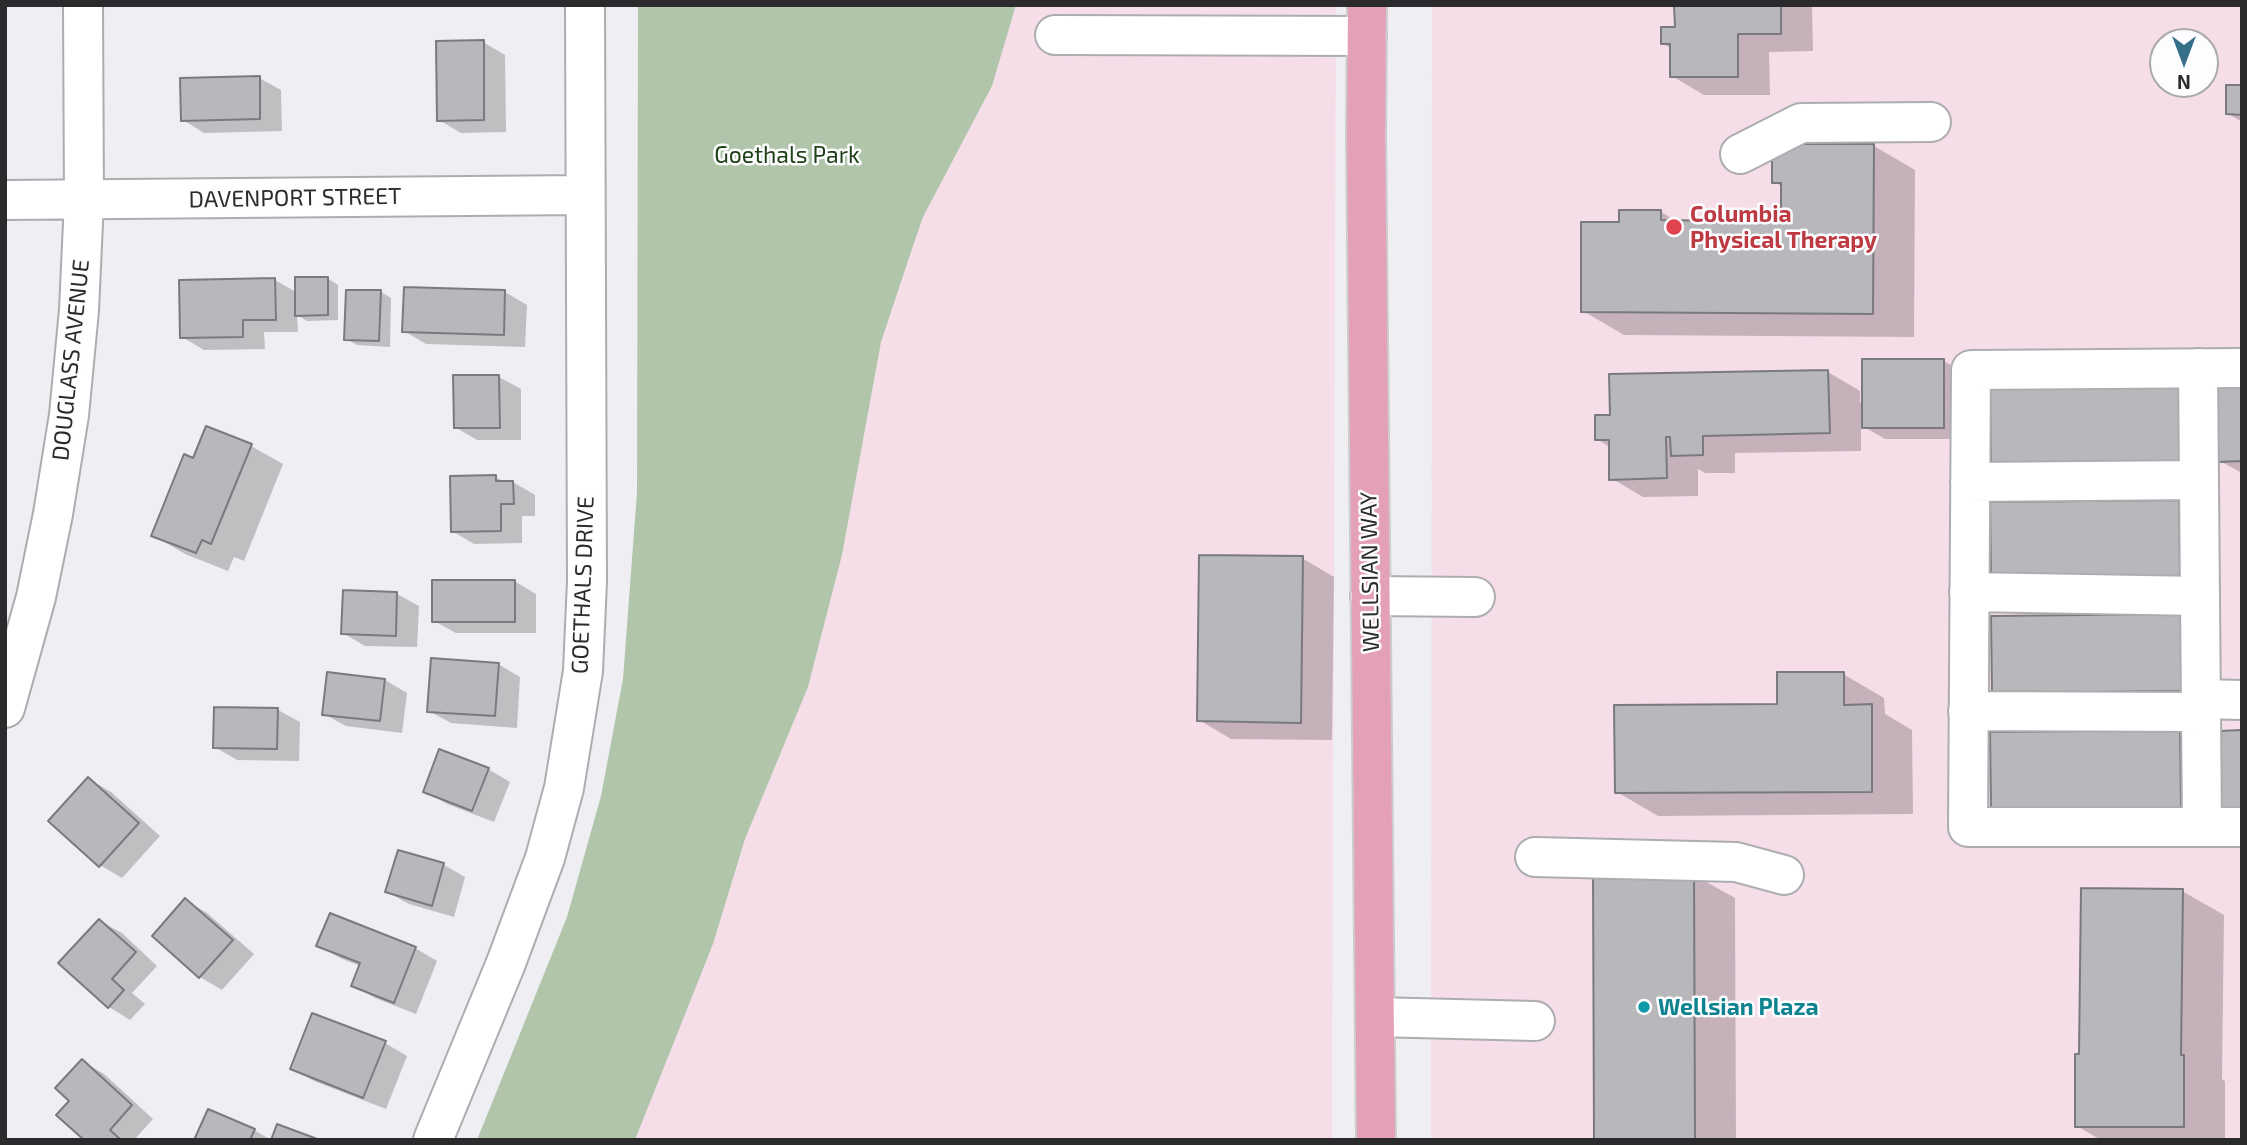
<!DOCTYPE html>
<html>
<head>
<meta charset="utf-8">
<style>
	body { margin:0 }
	#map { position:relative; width:2247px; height:1145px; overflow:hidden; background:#efeff3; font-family:"Exo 2",sans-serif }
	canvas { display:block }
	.frame { position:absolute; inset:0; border:7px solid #2b2b2d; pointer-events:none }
	.north { position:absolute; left:2149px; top:28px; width:70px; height:70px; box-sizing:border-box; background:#fdfdff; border:2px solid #a9a9ab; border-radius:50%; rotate:180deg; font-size:19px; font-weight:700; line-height:28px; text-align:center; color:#2b2b2d }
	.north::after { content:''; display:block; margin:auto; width:24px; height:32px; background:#356f88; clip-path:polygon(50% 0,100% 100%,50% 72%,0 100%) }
</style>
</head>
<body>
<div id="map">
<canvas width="2247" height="1145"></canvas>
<div class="frame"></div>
<div class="north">N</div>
</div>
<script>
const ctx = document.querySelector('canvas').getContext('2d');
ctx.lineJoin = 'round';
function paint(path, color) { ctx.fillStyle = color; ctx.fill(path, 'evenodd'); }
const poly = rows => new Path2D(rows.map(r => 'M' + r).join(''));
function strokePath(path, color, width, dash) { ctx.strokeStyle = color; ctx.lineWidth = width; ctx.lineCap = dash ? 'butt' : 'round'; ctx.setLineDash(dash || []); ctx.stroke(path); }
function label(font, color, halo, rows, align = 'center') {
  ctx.font = font + ' "Exo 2",sans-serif'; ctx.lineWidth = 5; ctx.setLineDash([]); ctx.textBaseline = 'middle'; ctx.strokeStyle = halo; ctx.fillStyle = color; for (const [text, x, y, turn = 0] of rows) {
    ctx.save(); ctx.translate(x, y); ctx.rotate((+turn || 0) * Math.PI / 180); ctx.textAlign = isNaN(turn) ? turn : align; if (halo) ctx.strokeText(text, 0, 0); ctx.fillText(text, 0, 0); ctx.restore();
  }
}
const commercial = poly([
	[1016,5,1336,5,1332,1140,635,1140,713,944,745,839,808,687,842,555,881,341,913,246,923,217,992,86],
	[1432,5,2242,5,2242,1140,1431,1140],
	[2163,42,2205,42,2205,84,2163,84]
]);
const green = poly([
	[638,5,1016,5,992,86,923,217,913,246,881,342,842,555,808,687,745,839,713,944,635,1140,477,1140,567,917,601,796,623,679,637,492]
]);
const shadow = poly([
	[1676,5,1812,5,1813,51,1769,52,1770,95,1704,95,1672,76,1672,49,1662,43,1676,29],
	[483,42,505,55,506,132,461,133,439,120],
	[259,78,281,90,282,131,204,133,183,120],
	[2242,87,2242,122,2227,113],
	[1874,146,1915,170,1914,337,1624,335,1583,311,1621,224,1661,212,1678,222,1731,222,1772,213,1783,219,1783,187,1774,182],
	[327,278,338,285,338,320,307,321,297,315,298,332,264,332,265,349,204,350,182,337,275,280,296,292],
	[381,292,391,298,390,347,357,345,346,339],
	[505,292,527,305,525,347,426,344,404,331],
	[1944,361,1966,374,1965,439,1885,439,1861,425,1861,451,1735,453,1735,473,1705,473,1698,469,1698,496,1643,497,1611,478,1611,448,1597,439,1612,416,1828,372,1860,391,1860,403,1864,403],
	[499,377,521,389,521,440,477,440,455,427],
	[2242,386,2242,473,2220,461],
	[251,446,283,464,244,561,234,557,228,571,185,554,153,535,194,460],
	[495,477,505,482,513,482,535,495,535,516,522,516,522,543,474,544,452,531],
	[2179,501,2211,520,2212,594,2025,597],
	[1302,558,1334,577,1332,740,1231,739,1199,720],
	[514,581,536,594,536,633,456,633,434,621],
	[397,594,419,606,417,647,365,646,343,633],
	[2180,616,2213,708,1994,692],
	[498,664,520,677,517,728,451,723,429,711],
	[1843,674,1884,698,1885,714,1912,730,1913,814,1658,816,1617,792,1779,705],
	[385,680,407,693,402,733,346,726,324,714],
	[278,710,300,722,299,761,237,760,215,747],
	[2179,732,2212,750,2212,825,2025,827],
	[488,769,510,782,494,822,447,804,425,791],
	[89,779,111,792,160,836,122,878,100,865],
	[444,865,465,877,454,917,409,904,387,892],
	[1694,875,1735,898,1736,1140,1595,1140],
	[2182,891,2224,915,2222,1079,2225,1081,2225,1140,2101,1140,2077,1126,2081,1056],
	[185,900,207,913,254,954,222,990,200,977,154,936],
	[100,921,122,933,157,966,132,993,145,1004,130,1020,109,1007],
	[318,945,415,948,437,961,416,1014,375,998,353,985,360,966,340,958],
	[385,1043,407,1056,386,1109,314,1081,292,1069],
	[82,1061,104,1074,153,1119,134,1140,86,1140,72,1101],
	[254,1130,271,1140,196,1140]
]);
const building = poly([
	[1674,5,1781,5,1781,34,1738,34,1738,77,1670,77,1670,44,1661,44,1661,27,1675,27,1674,5],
	[484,40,484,120,437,121,436,41,484,40],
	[260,76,260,119,181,121,180,78,260,76],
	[2226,85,2242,85,2242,115,2226,114,2226,85],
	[1772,144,1874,144,1873,314,1581,312,1581,222,1619,222,1619,210,1661,210,1661,220,1729,221,1729,210,1772,211,1772,221,1781,221,1781,183,1772,183,1772,144],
	[295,277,328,277,328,315,295,316,295,277],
	[275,278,276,320,243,320,243,337,180,338,179,280,275,278],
	[404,287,505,290,504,335,402,332,404,287],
	[346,290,381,290,379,341,344,340,346,290],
	[1862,359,1944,359,1944,428,1862,428,1862,359],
	[1828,370,1830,433,1703,436,1703,455,1671,456,1670,437,1666,437,1667,478,1609,480,1609,440,1595,440,1595,415,1610,415,1609,374,1828,370],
	[453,375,499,375,500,428,454,428,453,375],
	[2179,385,2180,462,1991,464,1990,387,2179,385],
	[2217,385,2242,385,2242,461,2218,462,2217,385],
	[206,426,252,444,211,544,202,540,196,553,151,536,184,454,193,458,206,426],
	[496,475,496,481,513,481,514,504,501,504,501,531,451,532,450,476,496,475],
	[2179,500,2180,577,1991,579,1990,502,2179,500],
	[1199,555,1303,556,1301,723,1197,721,1199,555],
	[432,580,515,580,515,622,432,622,432,580],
	[343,590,397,592,396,636,341,634,343,590],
	[2181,614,2182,691,1992,693,1991,616,2181,614],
	[431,658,499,663,495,716,427,712,431,658],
	[327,672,385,679,380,721,322,715,327,672],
	[1777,672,1844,672,1844,705,1872,704,1872,792,1615,793,1614,705,1777,704,1777,672],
	[214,707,278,708,277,749,213,748,214,707],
	[2180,730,2181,807,1991,809,1990,732,2180,730],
	[2242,730,2242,807,2220,807,2219,731,2242,730],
	[439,749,489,768,472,811,423,792,439,749],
	[88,777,139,823,99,867,48,821,88,777],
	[398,850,444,863,432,906,385,892,398,850],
	[1593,873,1694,873,1695,1140,1594,1140,1593,873],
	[2081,888,2183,889,2181,1055,2184,1055,2184,1127,2075,1127,2075,1054,2079,1054,2081,888],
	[185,898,233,940,199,978,152,936,185,898],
	[330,913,416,947,394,1003,351,986,360,963,316,946,330,913],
	[99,919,136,952,112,979,124,990,108,1008,58,963,99,919],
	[312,1013,386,1041,363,1098,290,1069,312,1013],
	[82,1059,132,1105,110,1130,121,1140,84,1140,56,1115,69,1101,55,1088,82,1059],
	[208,1109,255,1129,250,1140,194,1140,208,1109],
	[277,1124,320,1140,271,1140,277,1124]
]);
const minor = poly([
	[1055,35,1367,36],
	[1740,154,1801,123,1931,122],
	[5,200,584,195],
	[2198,368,2202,827],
	[2242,368,1971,370,1968,827,2242,827],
	[1970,482,2199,480],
	[1969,592,2200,596],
	[1370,596,1475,597],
	[2201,699,2242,700],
	[5,708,36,597,53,514,69,415,79,310,84,201,83,5],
	[1968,711,2201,712],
	[1535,857,1736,862,1784,875],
	[1375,1017,1535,1021],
	[433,1140,506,963,545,858,564,788,583,671,587,581,585,5]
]);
const major = poly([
	[1367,5,1366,136,1376,1140]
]);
const markers = [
	[1674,227,9,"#e0444e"],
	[1644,1007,7,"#0f9aa8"]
];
const parkNames = [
	["Goethals Park",787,155]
];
const streetNames = [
	["DAVENPORT STREET",295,198,-1],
	["DOUGLASS AVENUE",71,360,-84],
	["WELLSIAN WAY",1370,572,-91],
	["GOETHALS DRIVE",583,585,-88]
];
const healthNames = [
	["Columbia",1690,214],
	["Physical Therapy",1690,240]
];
const cultureNames = [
	["Wellsian Plaza",1658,1007]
];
paint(commercial, '#f6dee9');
paint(green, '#b1c5ab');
paint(shadow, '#0003');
paint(building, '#b8b8bc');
strokePath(building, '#7a7a7e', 2);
strokePath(minor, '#adadb1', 42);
strokePath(major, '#cccccd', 42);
strokePath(minor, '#fff', 38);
strokePath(major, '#e4a0b7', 38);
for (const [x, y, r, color] of markers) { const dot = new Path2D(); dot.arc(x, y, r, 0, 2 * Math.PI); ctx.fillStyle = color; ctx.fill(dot); strokePath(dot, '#fdfdff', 2.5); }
label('23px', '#1f4116', '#fdfdff', parkNames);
label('23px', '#2b2b2d', '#fdfdff', streetNames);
label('bold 23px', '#be3a42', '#fdfdff', healthNames, 'left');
label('bold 23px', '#0d838f', '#fdfdff', cultureNames, 'left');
</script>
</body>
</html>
